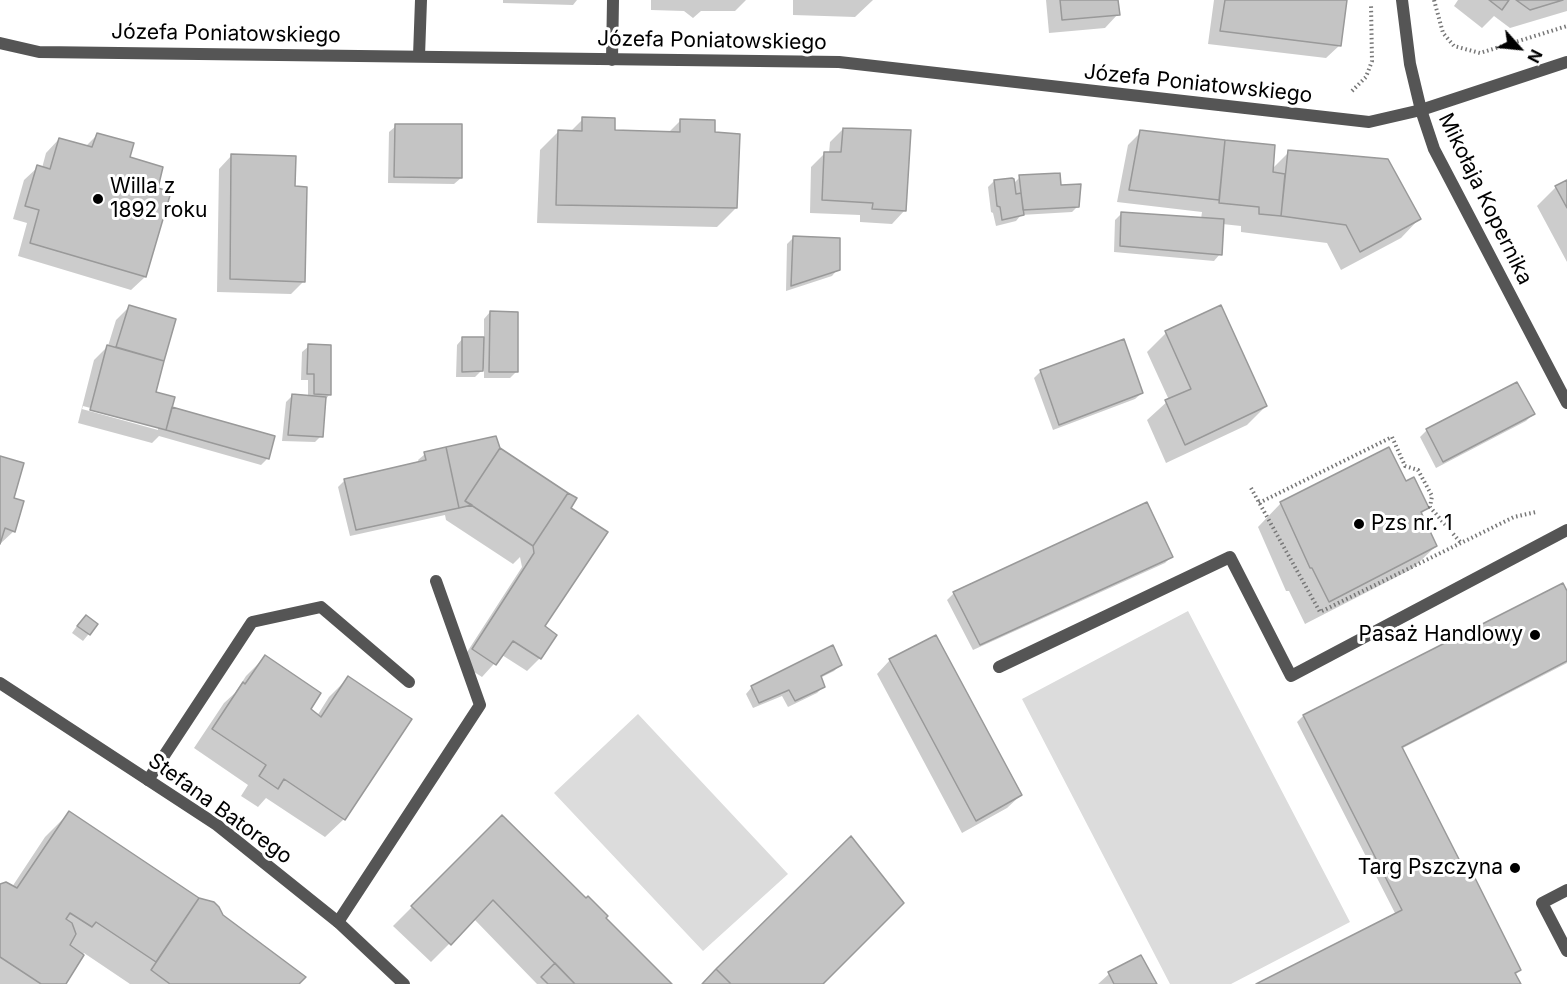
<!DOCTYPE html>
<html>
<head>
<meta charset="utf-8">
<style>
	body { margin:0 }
	#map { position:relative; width:1567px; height:984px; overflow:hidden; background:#fff; font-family:Inter,sans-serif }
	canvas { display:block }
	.north { position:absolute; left:1489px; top:18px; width:60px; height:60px; -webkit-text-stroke:4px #fff; paint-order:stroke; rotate:117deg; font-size:16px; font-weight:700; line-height:24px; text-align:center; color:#000 }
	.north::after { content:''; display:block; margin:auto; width:21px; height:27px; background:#000; clip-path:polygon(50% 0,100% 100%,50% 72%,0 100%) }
</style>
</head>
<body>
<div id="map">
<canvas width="1567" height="984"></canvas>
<div class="north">N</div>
</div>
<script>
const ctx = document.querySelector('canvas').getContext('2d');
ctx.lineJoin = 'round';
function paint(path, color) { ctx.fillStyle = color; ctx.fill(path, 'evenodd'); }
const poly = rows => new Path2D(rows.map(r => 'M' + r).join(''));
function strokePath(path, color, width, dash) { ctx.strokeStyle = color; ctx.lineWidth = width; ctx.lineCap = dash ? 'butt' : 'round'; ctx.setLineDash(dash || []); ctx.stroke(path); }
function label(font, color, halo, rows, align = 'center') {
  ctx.font = font + ' Inter,sans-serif'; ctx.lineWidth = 6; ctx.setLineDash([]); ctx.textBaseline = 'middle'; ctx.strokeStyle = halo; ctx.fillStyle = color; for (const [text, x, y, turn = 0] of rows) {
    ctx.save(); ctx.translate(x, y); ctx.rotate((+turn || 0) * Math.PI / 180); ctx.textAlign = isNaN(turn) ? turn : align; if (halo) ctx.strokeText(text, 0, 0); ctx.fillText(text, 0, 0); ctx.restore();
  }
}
const green = poly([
	[1188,611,1350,922,1231,984,1170,984,1022,699],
	[638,714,788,874,703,951,554,793]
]);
const shadow = poly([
	[503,0,577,0,573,5,503,3],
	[651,0,746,0,735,11,701,11,693,18,684,11,651,10],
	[793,0,873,0,855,17,793,15],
	[1046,0,1117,0,1118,14,1105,28,1049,33],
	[1214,0,1346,0,1340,45,1326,58,1208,44],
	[1458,0,1567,0,1567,11,1510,28,1494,16,1482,28,1454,6],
	[583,119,614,132,668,133,681,120,714,134,736,208,717,227,537,223,540,150,559,131,570,132],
	[396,126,461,178,454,184,388,183,389,132],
	[843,129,905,210,892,224,860,222,860,215,810,213,811,167,825,153,829,153,830,142],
	[1141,132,1274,146,1272,169,1289,152,1419,219,1401,238,1341,270,1327,243,1241,232,1241,226,1222,224,1220,254,1214,261,1114,252,1115,220,1121,214,1201,219,1202,212,1117,202,1128,145],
	[97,135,128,158,157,189,169,193,145,277,131,290,18,256,27,223,13,219,24,180,38,167,42,168,46,153,59,139,85,147],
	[232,155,294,188,304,281,291,294,217,292,219,169],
	[1020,177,1060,187,1078,206,1072,212,1021,215,1016,221,996,226,993,213,991,212,988,187,994,181,1013,184],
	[1567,181,1567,262,1537,206,1556,187],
	[794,237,838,269,832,276,786,291,787,244],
	[129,307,174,320,154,393,170,408,273,437,267,459,261,465,159,436,152,443,78,423,94,360,108,346,116,320],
	[83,406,158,426,158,430,82,409],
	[490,312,516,372,510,378,484,378,484,368,475,377,456,377,457,345,463,338,484,338,484,319],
	[1166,333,1266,406,1247,425,1166,463,1147,420,1169,400,1147,352],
	[1123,341,1142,393,1135,399,1053,430,1034,378,1040,372],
	[309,346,330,394,325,400,321,436,315,442,282,441,286,402,292,396,308,397,308,380,301,380,302,352],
	[1533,414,1526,421,1436,468,1420,437,1427,430],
	[498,449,569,509,543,627,540,658,527,671,502,655,482,677,460,663,522,567,520,557,513,564,446,520,445,515,350,536,338,487,345,480,419,463,418,460,425,454],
	[0,457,12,499,14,531,0,544],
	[1405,483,1427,508,1421,514,1436,546,1412,569,1305,624,1289,591,1286,591,1258,527,1281,503],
	[1147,504,1172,556,1165,563,973,650,947,600,954,593],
	[1562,585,1567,594,1567,663,1401,749,1465,876,1520,970,1515,975,1519,984,1259,984,1396,915,1297,722,1303,716],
	[79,623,96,625,83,641,72,633],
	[265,657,308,710,317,716,329,697,348,678,344,819,325,837,266,798,258,807,241,796,248,785,194,748,224,703,235,693,246,676],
	[890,660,1021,795,1007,808,962,833,877,674],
	[840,665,834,671,820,678,823,687,817,693,788,707,782,696,753,708,746,694,752,687],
	[69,813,222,916,297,984,130,984,84,953,64,984,0,984,0,886,12,887,45,837],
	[502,817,604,918,670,984,537,984,474,919,431,962,393,926],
	[1109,974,1155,984,1098,984]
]);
const building = poly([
	[1060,0,1118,0,1120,15,1062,20,1060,0],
	[1225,0,1347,0,1341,46,1220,31,1225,0],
	[1489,0,1509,0,1502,10,1489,0],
	[1516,0,1563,0,1530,10,1516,0],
	[582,117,615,118,615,130,680,132,680,119,715,120,715,132,740,134,737,208,556,205,558,130,582,131,582,117],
	[395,124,462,124,462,178,394,177,395,124],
	[843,128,911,130,906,211,872,209,873,203,822,200,824,152,841,152,843,128],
	[1140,130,1225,140,1219,200,1129,190,1140,130],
	[97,133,134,143,130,157,163,167,158,188,171,192,146,277,30,243,39,210,25,206,37,165,50,169,59,138,92,147,97,133],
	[1225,140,1275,145,1273,172,1285,174,1281,216,1259,214,1259,207,1219,203,1225,140],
	[1288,150,1388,159,1421,219,1360,252,1346,225,1281,216,1288,150],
	[231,154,296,156,295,186,307,187,305,282,230,279,231,154],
	[1060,173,1061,185,1081,184,1079,207,1023,210,1019,175,1060,173],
	[1012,178,1014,179,1016,194,1021,193,1024,215,1002,220,1000,207,997,206,994,180,1012,178],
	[1567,180,1567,208,1555,186,1567,180],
	[1121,212,1224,219,1222,255,1120,246,1121,212],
	[793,236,840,238,840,270,791,286,793,236],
	[129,305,176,319,164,361,116,347,129,305],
	[1221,305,1267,406,1185,445,1165,400,1191,389,1165,331,1221,305],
	[490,311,518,312,518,372,489,372,490,311],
	[462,337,484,337,483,371,462,372,462,337],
	[1124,339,1143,393,1059,425,1040,370,1124,339],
	[308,344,331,345,331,395,314,394,314,374,307,374,308,344],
	[107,345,164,361,156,392,175,397,166,430,90,410,107,345],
	[1517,382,1535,414,1443,462,1426,429,1517,382],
	[292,394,326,397,323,437,288,435,292,394],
	[172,407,275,436,269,459,166,430,172,407],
	[496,436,500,448,465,501,472,505,459,508,446,447,496,436],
	[446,447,459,508,356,530,344,479,426,460,424,452,446,447],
	[1389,447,1406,481,1414,477,1429,508,1421,512,1437,546,1329,602,1312,568,1310,568,1280,502,1389,447],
	[500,448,568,493,533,546,465,501,500,448],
	[0,456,24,463,14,498,24,501,15,532,5,528,0,544,0,456],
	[568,493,577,498,571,508,608,532,545,626,557,635,541,659,513,641,496,665,472,649,534,553,533,546,568,493],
	[1147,502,1173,557,980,645,953,592,1147,502],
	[1563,583,1567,591,1567,661,1402,747,1467,875,1468,877,1473,874,1521,970,1515,973,1521,984,1256,984,1402,910,1303,715,1563,583],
	[86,615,98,624,90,635,77,626,86,615],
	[936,635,1022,795,976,821,889,659,936,635],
	[833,645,842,665,821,676,825,687,795,701,789,690,759,703,751,686,833,645],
	[265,655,321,693,311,709,321,717,348,676,412,719,345,820,284,779,278,789,259,776,266,765,212,729,243,682,245,684,265,655],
	[69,811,199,898,156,962,96,922,92,927,70,913,66,919,72,923,76,934,70,945,84,955,66,984,41,984,0,957,0,884,6,882,17,888,69,811],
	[502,815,586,898,588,896,608,916,606,918,672,984,575,984,493,900,451,945,411,906,502,815],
	[851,836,904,903,823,984,731,984,716,969,851,836],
	[199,898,214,902,219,907,223,915,306,977,299,984,170,984,151,970,199,898],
	[1141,955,1157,984,1114,984,1108,972,1141,955],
	[555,963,575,984,548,984,541,977,555,963],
	[716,969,731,984,702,984,716,969]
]);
const path = poly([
	[1434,0,1443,33,1454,46,1480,53,1567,26],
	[1352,91,1366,77,1372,61,1371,4],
	[1251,488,1320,612,1514,517,1536,512],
	[1259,503,1392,437,1405,466,1418,470,1432,496,1430,507,1461,543]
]);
const service = poly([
	[419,56,421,0],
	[1421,110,1567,62],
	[999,667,1230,557,1291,676,1567,530],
	[148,780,252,622,321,607,409,682],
	[1567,890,1542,903,1567,951],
	[338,922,480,705,436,581]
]);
const minor = poly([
	[0,43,39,52,839,62,1369,122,1421,110],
	[612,60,613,0],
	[0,683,217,825,338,922,404,984]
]);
const tertiary = poly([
	[1402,0,1410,64,1421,110,1434,149,1567,403]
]);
const markers = [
	[98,199,6,"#000"],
	[1359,524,6,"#000"],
	[1535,635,6,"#000"],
	[1515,868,6,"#000"]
];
const streetNames = [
	["Józefa Poniatowskiego",226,34,1],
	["Józefa Poniatowskiego",712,41,1],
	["Józefa Poniatowskiego",1198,84,6],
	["Mikołaja Kopernika",1485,199,64],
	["Stefana Batorego",220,809,36]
];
const poiNames = [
	["Willa z",110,187],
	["1892 roku",110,211],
	["Pzs nr. 1",1371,524],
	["Pasaż Handlowy",1523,635,"right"],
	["Targ Pszczyna",1503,868,"right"]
];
paint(green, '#dcdcdc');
paint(shadow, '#0003');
paint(building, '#c4c4c4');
strokePath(building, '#999', 1.5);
strokePath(path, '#777', 4, [1.5, 3]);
strokePath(service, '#555', 12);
strokePath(minor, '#555', 12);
strokePath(tertiary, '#555', 12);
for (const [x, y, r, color] of markers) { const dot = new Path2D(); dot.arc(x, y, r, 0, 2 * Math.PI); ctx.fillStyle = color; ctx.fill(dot); strokePath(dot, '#fff', 2); }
label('21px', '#000', '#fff', streetNames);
label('21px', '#000', '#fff', poiNames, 'left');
</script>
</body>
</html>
